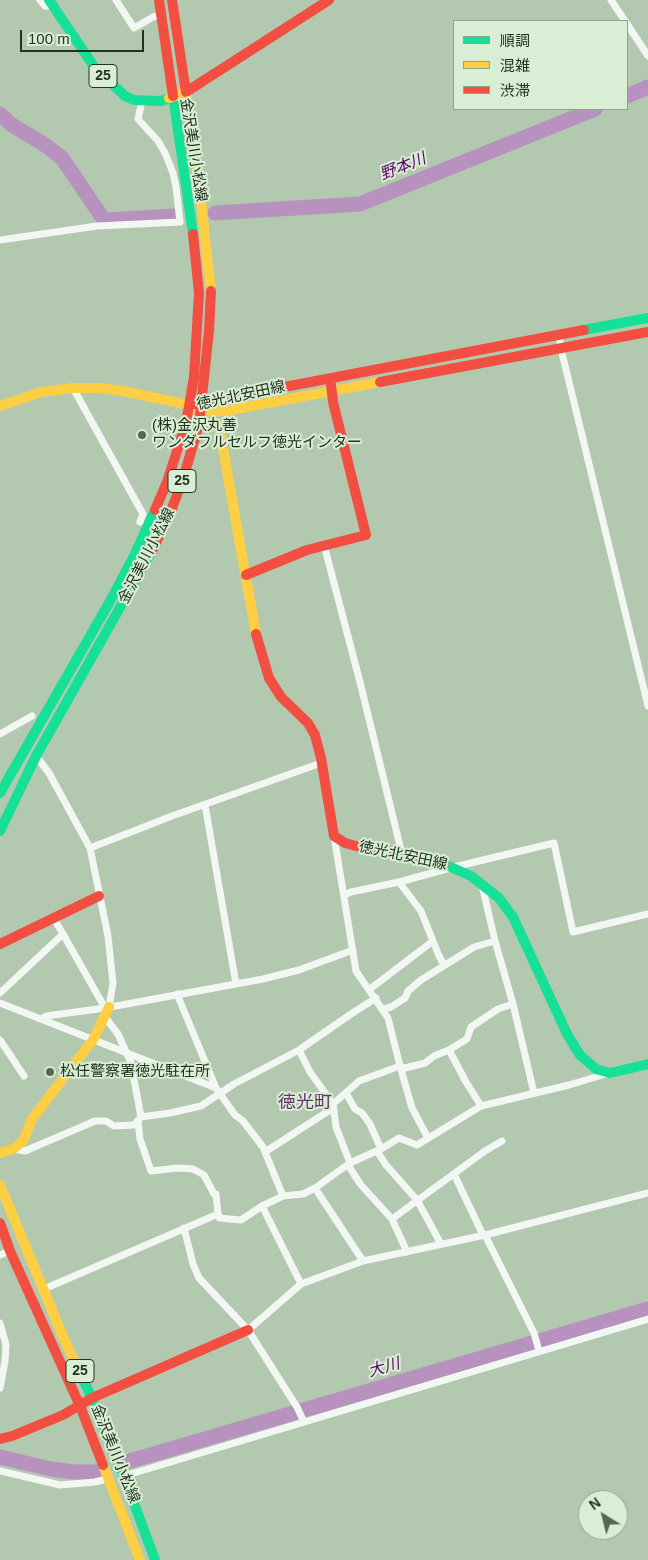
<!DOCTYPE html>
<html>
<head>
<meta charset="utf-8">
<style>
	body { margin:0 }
	#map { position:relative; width:648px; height:1560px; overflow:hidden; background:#b2c9af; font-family:Arial,"Noto Sans JP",sans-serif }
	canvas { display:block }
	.legend { position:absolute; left:453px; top:20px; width:175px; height:90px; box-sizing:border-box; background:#d9eed5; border:1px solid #90a38c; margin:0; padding:6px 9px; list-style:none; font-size:15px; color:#22321f }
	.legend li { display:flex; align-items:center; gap:10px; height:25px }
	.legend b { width:25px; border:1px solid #90a38c }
	.north { position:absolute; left:578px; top:1490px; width:50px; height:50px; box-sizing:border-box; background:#d9eed5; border:1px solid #90a38c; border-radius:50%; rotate:324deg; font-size:14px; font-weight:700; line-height:20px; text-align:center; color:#22321f }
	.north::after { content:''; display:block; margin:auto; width:18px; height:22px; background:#546751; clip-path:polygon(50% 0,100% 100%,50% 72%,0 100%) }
	.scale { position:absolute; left:20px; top:30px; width:124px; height:22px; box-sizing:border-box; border:2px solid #22321f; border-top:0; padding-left:6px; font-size:15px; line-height:18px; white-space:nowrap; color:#22321f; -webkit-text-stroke:4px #d9eed5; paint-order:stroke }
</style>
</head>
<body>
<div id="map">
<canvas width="648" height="1560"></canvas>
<ul class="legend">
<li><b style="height:6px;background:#16e098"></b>順調</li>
<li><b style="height:6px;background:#ffcf43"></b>混雑</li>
<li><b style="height:6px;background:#f24e42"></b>渋滞</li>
</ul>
<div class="north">N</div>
<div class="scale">100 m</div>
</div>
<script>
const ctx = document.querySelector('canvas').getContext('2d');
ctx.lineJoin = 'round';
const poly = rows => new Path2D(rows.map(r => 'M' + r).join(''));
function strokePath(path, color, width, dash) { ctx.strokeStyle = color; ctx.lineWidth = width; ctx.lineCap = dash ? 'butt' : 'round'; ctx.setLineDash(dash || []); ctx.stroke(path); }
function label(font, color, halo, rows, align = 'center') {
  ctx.font = font + ' Arial,"Noto Sans JP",sans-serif'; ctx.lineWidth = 4; ctx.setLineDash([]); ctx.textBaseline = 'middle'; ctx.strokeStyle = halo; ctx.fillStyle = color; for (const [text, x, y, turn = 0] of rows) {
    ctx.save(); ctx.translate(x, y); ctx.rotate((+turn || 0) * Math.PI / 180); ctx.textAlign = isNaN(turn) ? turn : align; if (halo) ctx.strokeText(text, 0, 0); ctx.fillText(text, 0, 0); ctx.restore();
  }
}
const river = poly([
	[627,96,648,87],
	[0,114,12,125,45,145,62,158,104,220,175,216],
	[215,213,360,204,595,109],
	[0,1457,51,1469,75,1472,98,1472],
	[130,1461,648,1309]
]);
const street = poly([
	[40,0,45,6,53,6,53,4],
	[116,0,134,28,153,17,161,15],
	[611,0,625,21],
	[627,24,648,56],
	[0,240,97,226,180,222,176,187,173,173,165,153,158,141,138,119,142,101],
	[559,335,561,349,648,706],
	[73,388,143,514,140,522],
	[324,545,360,682,402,854],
	[0,734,32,716],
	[36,756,49,773,90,848,108,936,113,983,109,1007],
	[205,805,236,984],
	[334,836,356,971,388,1018,400,1066,405,1068,425,1063,434,1056,449,1050,466,1082,481,1106],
	[90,848,172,816,321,763],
	[399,882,454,867,554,843,573,932,648,914],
	[344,895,351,892,399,882,421,911,433,941,370,989],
	[54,919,63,934],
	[433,941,439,956,444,965],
	[495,941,513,1004],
	[0,993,63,934,105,1008],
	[177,994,216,1088],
	[0,1003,216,1088,235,1115,243,1121,263,1147,283,1196],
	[383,1009,391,1007,405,998,408,991,421,980,474,947,495,941,482,885],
	[105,1017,118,1034,131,1063,141,1117],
	[41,1019,46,1016,105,1008,263,979,299,970,353,950],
	[0,1040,24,1076],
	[299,1050,310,1072,333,1104,359,1081,400,1066,412,1108,428,1138],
	[449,1050,467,1039,471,1027,498,1009,513,1004,534,1093],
	[346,1093,355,1109,362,1113,370,1124,381,1149],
	[333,1104,336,1127,350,1163],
	[138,1121,140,1139,151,1171,178,1168,193,1169,204,1175,214,1194,216,1194,218,1214],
	[13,1149,25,1151,95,1121,106,1121,114,1126,134,1125,141,1117,170,1113,201,1106,234,1084,299,1050,351,1014,376,998],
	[377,1151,386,1165,417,1200,441,1244],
	[265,1152,333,1108],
	[348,1165,361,1185,392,1219,407,1252],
	[454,1174,483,1235],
	[315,1188,363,1261],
	[262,1206,301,1284],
	[392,1219,485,1151,502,1141],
	[184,1228,193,1264,199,1278,248,1330,297,1407,304,1422],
	[485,1235,534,1333,539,1351],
	[0,1255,10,1251],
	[44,1289,218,1214,219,1218,241,1220,262,1206,283,1196,303,1194,315,1188,350,1163,381,1149,399,1138,417,1145,481,1106,569,1085,609,1073],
	[0,1323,6,1345,5,1361,0,1388],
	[248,1330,301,1284,363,1261,485,1235,648,1193],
	[0,1471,60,1485,95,1482,110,1478],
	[124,1476,648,1319]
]);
const fast = poly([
	[49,0,95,68,125,96,134,100,161,101,169,98],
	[173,96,193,234],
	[584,330,648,318],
	[0,793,109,603,134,556,155,510],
	[0,831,36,756,152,551],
	[444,864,471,876,499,898,513,917,567,1034,580,1055,596,1069,610,1073,648,1064],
	[77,1367,92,1398,124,1476,155,1560]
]);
const slow = poly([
	[169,98,186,92,194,139,211,291],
	[0,406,41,392,73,388,100,388,123,391,189,405,201,412,225,411,380,382],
	[219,426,256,634],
	[0,1153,13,1149,23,1141,32,1119,93,1040,109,1007],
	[0,1185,64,1339,77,1367],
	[103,1465,140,1560]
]);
const jam = poly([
	[159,0,173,96],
	[172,0,186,92,329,0],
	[380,382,648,332],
	[195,404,584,330],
	[155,510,167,482,186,423,194,377,199,293,193,234],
	[152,551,171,511,184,476,199,424,209,331,211,291],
	[246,575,307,550,366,535,333,402,331,385],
	[256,634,269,678,281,697,308,723,315,735,321,758,334,836,345,843,356,846,424,857,444,864],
	[0,944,99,896],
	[0,1223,10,1251,80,1406,103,1465],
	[0,1439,12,1436,63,1415,92,1398,248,1330]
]);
const markers = [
	[142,435,5,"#546751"],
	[50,1072,5,"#546751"]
];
const shields = [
	[103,76,28],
	[182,481,28],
	[80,1371,28]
];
const shieldNames = [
	["25",103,76],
	["25",182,481],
	["25",80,1371]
];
const streetNames = [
	["金沢美川小松線",193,150,81],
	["徳光北安田線",241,396,-12],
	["金沢美川小松線",147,556,-63],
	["徳光北安田線",403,856,12],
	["金沢美川小松線",115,1454,68]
];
const poiNames = [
	["(株)金沢丸善",152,426],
	["ワンダフルセルフ徳光インター",152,443],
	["松任警察署徳光駐在所",60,1072]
];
const waterNames = [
	["野本川",403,167,-22],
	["大川",384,1368,-16]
];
const quarterNames = [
	["徳光町",305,1103]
];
strokePath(river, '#b792be', 15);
strokePath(street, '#f3f7f3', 7);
strokePath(fast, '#16e098', 10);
strokePath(slow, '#ffcf43', 10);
strokePath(jam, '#f24e42', 10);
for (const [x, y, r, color] of markers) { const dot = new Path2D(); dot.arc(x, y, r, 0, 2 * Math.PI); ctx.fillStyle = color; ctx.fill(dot); strokePath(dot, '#d9eed5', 2); }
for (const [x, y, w] of shields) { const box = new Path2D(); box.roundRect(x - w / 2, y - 11.5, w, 23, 4); ctx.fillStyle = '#d9eed5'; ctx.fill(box); strokePath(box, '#22321f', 1); }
label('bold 14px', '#22321f', null, shieldNames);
label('15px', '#22321f', '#d9eed5', streetNames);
label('15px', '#22321f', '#d9eed5', poiNames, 'left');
label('italic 16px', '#5a0567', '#d9eed5', waterNames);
label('18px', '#62356a', '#d9eed5', quarterNames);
</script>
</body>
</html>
